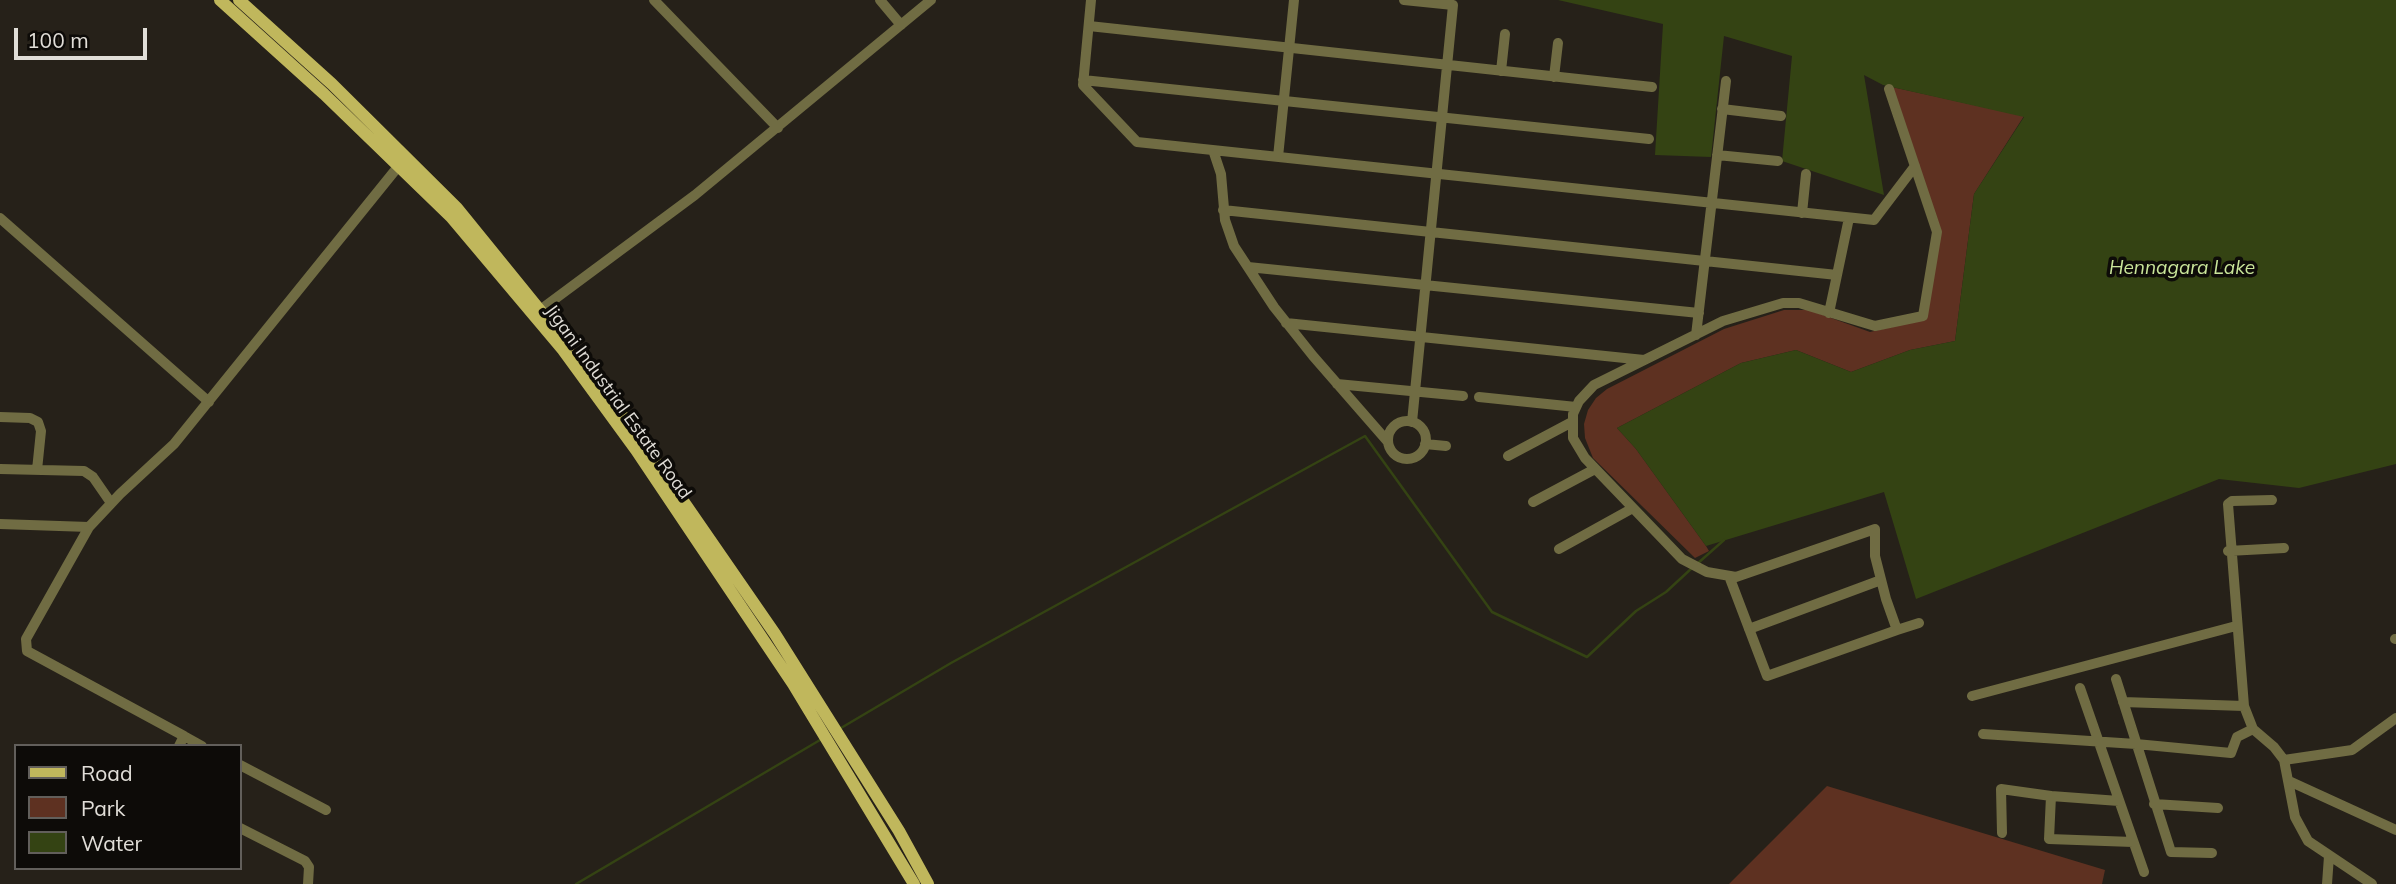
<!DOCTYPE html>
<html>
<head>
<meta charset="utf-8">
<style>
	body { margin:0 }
	#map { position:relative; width:2396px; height:884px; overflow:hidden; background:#262119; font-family:Mulish,sans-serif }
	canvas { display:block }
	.legend { position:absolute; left:14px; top:744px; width:228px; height:126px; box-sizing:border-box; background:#0d0b08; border:2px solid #625f5b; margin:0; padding:9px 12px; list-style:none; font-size:21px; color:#e1ded8 }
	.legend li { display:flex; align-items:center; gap:14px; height:35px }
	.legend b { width:35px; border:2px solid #625f5b }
	.scale { position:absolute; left:14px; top:28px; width:133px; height:32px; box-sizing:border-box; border:4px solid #e1ded8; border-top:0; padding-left:9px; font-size:21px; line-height:24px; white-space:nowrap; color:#e1ded8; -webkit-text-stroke:5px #0d0b08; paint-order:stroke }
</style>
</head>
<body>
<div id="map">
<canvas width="2396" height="884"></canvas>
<ul class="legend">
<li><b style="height:9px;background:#c0b75c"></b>Road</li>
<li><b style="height:19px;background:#5e3121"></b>Park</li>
<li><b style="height:19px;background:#344313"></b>Water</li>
</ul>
<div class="scale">100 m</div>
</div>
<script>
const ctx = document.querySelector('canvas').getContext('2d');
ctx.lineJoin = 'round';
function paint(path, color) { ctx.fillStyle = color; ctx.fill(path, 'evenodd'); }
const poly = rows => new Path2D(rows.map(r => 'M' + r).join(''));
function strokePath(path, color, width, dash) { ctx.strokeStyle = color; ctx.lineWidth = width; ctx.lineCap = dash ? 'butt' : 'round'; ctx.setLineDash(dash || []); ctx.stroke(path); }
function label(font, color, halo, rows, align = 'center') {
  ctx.font = font + ' Mulish,sans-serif'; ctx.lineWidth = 7; ctx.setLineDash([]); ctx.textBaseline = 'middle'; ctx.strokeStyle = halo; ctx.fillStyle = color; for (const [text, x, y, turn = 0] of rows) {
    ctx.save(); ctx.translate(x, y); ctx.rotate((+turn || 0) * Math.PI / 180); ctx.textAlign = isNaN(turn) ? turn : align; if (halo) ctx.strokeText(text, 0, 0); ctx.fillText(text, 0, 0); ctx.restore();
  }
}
const green = poly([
	[1892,87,2024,116,1974,194,1955,341,1910,350,1851,372,1796,350,1741,363,1617,428,1636,449,1706,546,1709,551,1695,558,1593,458,1585,438,1584,424,1588,410,1596,398,1607,389,1724,329,1784,310,1809,310,1870,332,1926,319,1939,233],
	[1827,786,2105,870,2102,884,1729,884]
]);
const water = poly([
	[1558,0,2396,0,2396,464,2299,488,2219,479,1916,599,1884,492,1706,546,1636,449,1617,428,1741,363,1796,350,1851,372,1910,350,1955,341,1974,194,2024,117,1883,85,1864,75,1884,195,1782,161,1792,56,1724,36,1711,157,1655,155,1663,24]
]);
const stream = poly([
	[1697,564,1724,540],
	[841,728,951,663,1365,436,1492,612,1587,657,1636,611,1666,592,1692,568],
	[576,884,820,740]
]);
const minor = poly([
	[654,0,778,128],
	[880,0,901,25],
	[1091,0,1083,85,1137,142,1874,220,1915,166],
	[1404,0,1453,5,1412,422],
	[1089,26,1652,87],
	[1501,71,1505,34],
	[1554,77,1558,43],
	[1083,80,1649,139],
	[1722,109,1781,116],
	[1213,150,1221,174,1225,220,1234,246,1274,307,1313,356,1388,442],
	[1717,155,1778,161],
	[1278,157,1294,0],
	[1223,210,1837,275],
	[1802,213,1806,174],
	[0,218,209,402],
	[1248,267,1699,313],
	[536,313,695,195,931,0],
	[1829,313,1849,218],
	[1286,323,1644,360],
	[1696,335,1726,81],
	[1337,384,1463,396],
	[1479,397,1576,407],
	[0,417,30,418,38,422,41,431,37,470],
	'1388 440a19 19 0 1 1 38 0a19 19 0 1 1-38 0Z',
	[1425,444,1446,446],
	[1508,456,1572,422],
	[0,469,84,471,93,477,111,503],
	[2272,500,2232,501,2228,504,2244,706,2253,729,2274,747,2284,760,2295,817,2308,841,2372,884],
	[1533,502,1595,469],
	[0,524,89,527,120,494,174,444,401,163],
	[89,527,26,639,27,651,184,736,179,746],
	[1559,549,1633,508],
	[2228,551,2284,548],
	[1729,576,1767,676,1897,630,1886,599,1875,556,1875,529,1736,577,1707,572,1682,559,1585,458,1573,438,1573,414,1579,401,1594,385,1723,321,1783,303,1799,303,1875,326,1923,316,1937,232,1889,89],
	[1749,629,1881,580],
	[1897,630,1919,623],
	[2395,639,2396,639],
	[2116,679,2171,852,2212,853],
	[2080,688,2144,872],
	[1972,696,2236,626],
	[2123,702,2244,706],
	[1983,734,2136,744,2231,753,2237,737,2253,729],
	[184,736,202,746],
	[2284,760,2352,750,2396,718],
	[240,765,326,810],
	[2289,781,2396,830],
	[2051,796,2119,801],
	[2154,804,2218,808],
	[240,828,305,861,309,867,308,884],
	[2002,833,2001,789,2051,796,2049,839,2133,842],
	[2327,884,2329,856]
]);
const major = poly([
	[220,0,324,94,451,217,563,350,636,450,793,684,914,884],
	[239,0,332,84,457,208,569,346],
	[591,374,643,443,775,634,899,831,928,884]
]);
const streetNames = [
	["Jigani Industrial Estate Road",618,402,54]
];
const waterNames = [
	["Hennagara Lake",2182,268]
];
paint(green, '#5e3121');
paint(water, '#344313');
strokePath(stream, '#344313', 2.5);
strokePath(minor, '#706c43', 10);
strokePath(major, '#c0b75c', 12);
label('18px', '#e1ded8', '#0d0b08', streetNames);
label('italic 19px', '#cae69a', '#0d0b08', waterNames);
</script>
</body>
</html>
